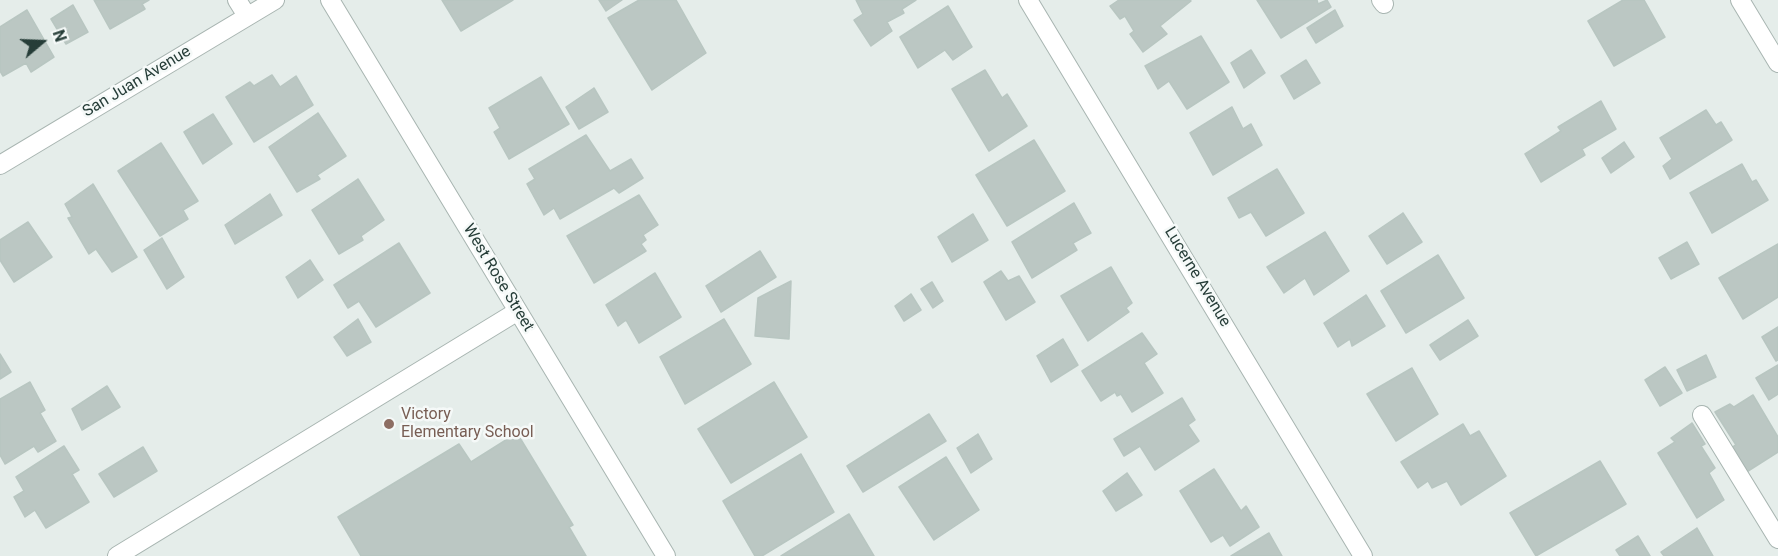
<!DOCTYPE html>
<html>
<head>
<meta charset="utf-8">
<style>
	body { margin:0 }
	#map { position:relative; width:1778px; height:556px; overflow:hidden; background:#e5edea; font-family:Roboto,sans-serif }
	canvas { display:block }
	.north { position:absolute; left:12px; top:12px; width:60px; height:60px; -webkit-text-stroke:4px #f5f9f8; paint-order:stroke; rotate:71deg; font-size:16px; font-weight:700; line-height:24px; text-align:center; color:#263d38 }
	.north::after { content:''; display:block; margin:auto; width:21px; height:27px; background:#263d38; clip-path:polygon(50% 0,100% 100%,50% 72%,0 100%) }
</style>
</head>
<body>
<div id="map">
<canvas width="1778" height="556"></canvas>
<div class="north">N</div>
</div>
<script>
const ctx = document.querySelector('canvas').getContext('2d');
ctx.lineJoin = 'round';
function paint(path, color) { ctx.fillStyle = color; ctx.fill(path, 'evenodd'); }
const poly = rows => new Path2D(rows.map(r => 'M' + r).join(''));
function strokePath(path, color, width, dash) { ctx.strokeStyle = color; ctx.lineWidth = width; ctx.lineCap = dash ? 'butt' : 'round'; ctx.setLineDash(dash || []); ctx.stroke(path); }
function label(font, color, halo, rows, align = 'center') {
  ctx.font = font + ' Roboto,sans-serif'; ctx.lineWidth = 5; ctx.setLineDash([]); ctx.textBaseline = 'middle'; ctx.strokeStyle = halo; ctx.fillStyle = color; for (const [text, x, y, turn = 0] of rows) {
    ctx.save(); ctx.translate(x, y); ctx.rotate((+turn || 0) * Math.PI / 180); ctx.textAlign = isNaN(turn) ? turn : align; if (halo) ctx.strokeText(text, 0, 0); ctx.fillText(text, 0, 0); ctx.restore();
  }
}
const building = poly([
	[94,0,149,0,142,4,145,9,110,29,94,0],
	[442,0,513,0,461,31,442,0],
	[599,0,622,0,606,11,599,0],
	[639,0,676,0,706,53,652,90,608,18,639,0],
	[856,0,916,0,902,9,904,13,887,22,892,31,871,46,854,20,863,14,856,0],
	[1119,0,1190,0,1191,1,1160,26,1167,34,1143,52,1130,34,1134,31,1125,16,1120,19,1110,6,1119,0],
	[1257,0,1317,0,1318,4,1327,0,1331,7,1281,38,1257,0],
	[1623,0,1644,0,1665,37,1614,66,1588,21,1623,0],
	[73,5,88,32,66,44,51,19,73,5],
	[948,6,972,47,953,60,945,50,918,68,900,37,948,6],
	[27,10,54,57,31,72,26,63,3,76,0,71,0,27,27,10],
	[1335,10,1343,26,1316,43,1307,28,1335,10],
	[1201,36,1229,82,1187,109,1169,81,1158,89,1145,66,1201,36],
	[1251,50,1265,73,1244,88,1231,63,1251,50],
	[1306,60,1320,83,1294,99,1281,76,1306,60],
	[985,70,1002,98,1007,94,1027,126,989,151,952,89,985,70],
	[272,75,280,87,296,76,313,105,254,142,226,97,250,82,254,86,272,75],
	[541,77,569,124,509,159,494,132,500,128,489,108,541,77],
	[594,88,608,112,579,129,566,107,594,88],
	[1601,101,1616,129,1582,149,1585,155,1541,182,1525,154,1561,131,1558,127,1601,101],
	[1232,107,1243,129,1251,124,1262,145,1213,175,1190,133,1232,107],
	[1706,110,1716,125,1721,122,1732,140,1670,179,1663,166,1672,159,1660,138,1706,110],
	[318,113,346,156,317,175,320,179,297,192,269,147,318,113],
	[213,114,232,144,203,164,184,132,213,114],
	[586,135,610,171,631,159,643,178,619,193,614,188,560,219,554,208,544,215,527,184,535,179,529,169,586,135],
	[1034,140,1065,191,1007,226,976,175,1034,140],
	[1624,142,1634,157,1611,173,1602,158,1624,142],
	[161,143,198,201,183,210,188,219,160,236,118,171,161,143],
	[1742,164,1752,182,1756,180,1768,200,1712,233,1690,193,1742,164],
	[1277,169,1304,213,1266,236,1251,212,1239,218,1228,198,1277,169],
	[358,179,384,220,361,236,363,240,339,254,312,210,358,179],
	[93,184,137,257,112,272,96,249,89,254,68,218,72,217,65,204,93,184],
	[270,194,282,215,235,244,225,225,270,194],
	[639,195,658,225,643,235,646,240,641,244,646,251,594,283,567,236,639,195],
	[1074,203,1091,233,1073,243,1077,250,1032,278,1012,242,1074,203],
	[1403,213,1422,242,1387,264,1369,236,1403,213],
	[973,214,988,240,952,262,938,237,973,214],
	[28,222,52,257,14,282,0,260,0,240,28,222],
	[1325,232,1349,271,1314,295,1305,278,1284,293,1267,267,1325,232],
	[162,238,184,277,167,289,144,250,162,238],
	[1687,242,1699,264,1671,279,1659,258,1687,242],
	[399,243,430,293,376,327,359,301,348,308,334,285,399,243],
	[1778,244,1778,297,1743,319,1719,278,1778,244],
	[760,251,776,277,721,312,706,286,760,251],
	[1438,255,1464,298,1406,333,1381,291,1438,255],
	[310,260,323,280,298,298,286,277,310,260],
	[1111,267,1132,303,1126,308,1129,312,1088,341,1061,296,1111,267],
	[1001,271,1008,281,1019,276,1035,302,1006,320,984,282,1001,271],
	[655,273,681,317,639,343,626,320,618,326,606,305,655,273],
	[791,281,789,339,755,336,758,298,791,281],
	[932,282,943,301,933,308,921,289,932,282],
	[911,294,921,310,904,321,895,306,911,294],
	[1366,295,1385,326,1352,346,1350,339,1338,347,1324,323,1366,295],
	[358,319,371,342,347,356,334,337,358,319],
	[724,319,751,364,685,404,660,357,724,319],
	[1468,320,1478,336,1440,360,1430,345,1468,320],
	[1778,327,1778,360,1776,361,1762,337,1778,327],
	[1142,333,1157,354,1144,363,1163,393,1132,412,1121,394,1117,396,1115,392,1101,401,1082,371,1142,333],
	[1063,339,1078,365,1051,382,1037,356,1063,339],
	[0,354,11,372,0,379,0,354],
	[1706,355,1716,377,1687,391,1677,370,1706,355],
	[1778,365,1778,394,1769,400,1756,378,1778,365],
	[1665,367,1682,393,1660,406,1645,380,1665,367],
	[1412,368,1438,414,1396,441,1367,394,1412,368],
	[30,382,45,410,40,413,56,441,38,452,34,446,5,464,0,455,0,399,30,382],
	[774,382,807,437,731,483,698,429,774,382],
	[107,386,120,407,82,430,72,409,107,386],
	[1753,395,1778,437,1778,452,1745,473,1731,448,1736,445,1715,412,1730,404,1734,407,1753,395],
	[1182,398,1195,420,1188,425,1199,441,1155,470,1140,446,1124,456,1114,439,1182,398],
	[929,414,946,441,863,492,847,466,929,414],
	[1692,423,1705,444,1701,446,1715,468,1709,473,1724,500,1697,518,1658,453,1675,442,1671,438,1692,423],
	[1463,424,1470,436,1479,431,1506,476,1461,505,1447,481,1432,488,1428,481,1418,488,1401,462,1463,424],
	[517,433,573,525,569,527,586,556,361,556,338,517,459,444,471,462,517,433],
	[978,434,992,459,971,473,957,448,978,434],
	[64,446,79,470,72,474,89,502,46,528,35,510,25,517,14,497,24,491,16,477,64,446],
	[143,447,157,471,114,497,99,474,143,447],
	[801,454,834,512,762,556,755,556,723,501,801,454],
	[946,457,979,510,934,540,899,487,946,457],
	[1600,461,1626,504,1536,556,1510,513,1600,461],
	[1214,469,1241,511,1246,506,1259,527,1230,546,1223,535,1211,542,1180,491,1214,469],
	[1127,473,1142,495,1116,511,1103,491,1127,473],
	[849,514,874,556,781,556,849,514],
	[1697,528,1713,556,1664,556,1661,552,1697,528],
	[1269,533,1282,556,1231,556,1269,533],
	[1638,536,1650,556,1620,556,1616,550,1638,536]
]);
const minor = poly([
	[237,0,247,16],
	[330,0,666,556],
	[1028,0,1363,556],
	[1381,0,1384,4],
	[1740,0,1778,63],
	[0,165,275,0],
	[1702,415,1778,539],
	[117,556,518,311]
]);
const markers = [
	[389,424,6,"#8d6e63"]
];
const streetNames = [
	["San Juan Avenue",137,82,-31],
	["Lucerne Avenue",1197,277,59],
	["West Rose Street",498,278,59]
];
const educationNames = [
	["Victory",401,415],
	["Elementary School",401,433]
];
paint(building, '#bbc7c3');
strokePath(building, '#b8c6c1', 1.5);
strokePath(minor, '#a8b5b1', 20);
strokePath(minor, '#fff', 18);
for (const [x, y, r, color] of markers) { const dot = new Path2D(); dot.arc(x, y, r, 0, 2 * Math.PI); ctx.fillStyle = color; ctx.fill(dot); strokePath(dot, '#f5f9f8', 2); }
label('16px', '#263d38', '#f5f9f8', streetNames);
label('16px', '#785e54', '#f5f9f8', educationNames, 'left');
</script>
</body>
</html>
